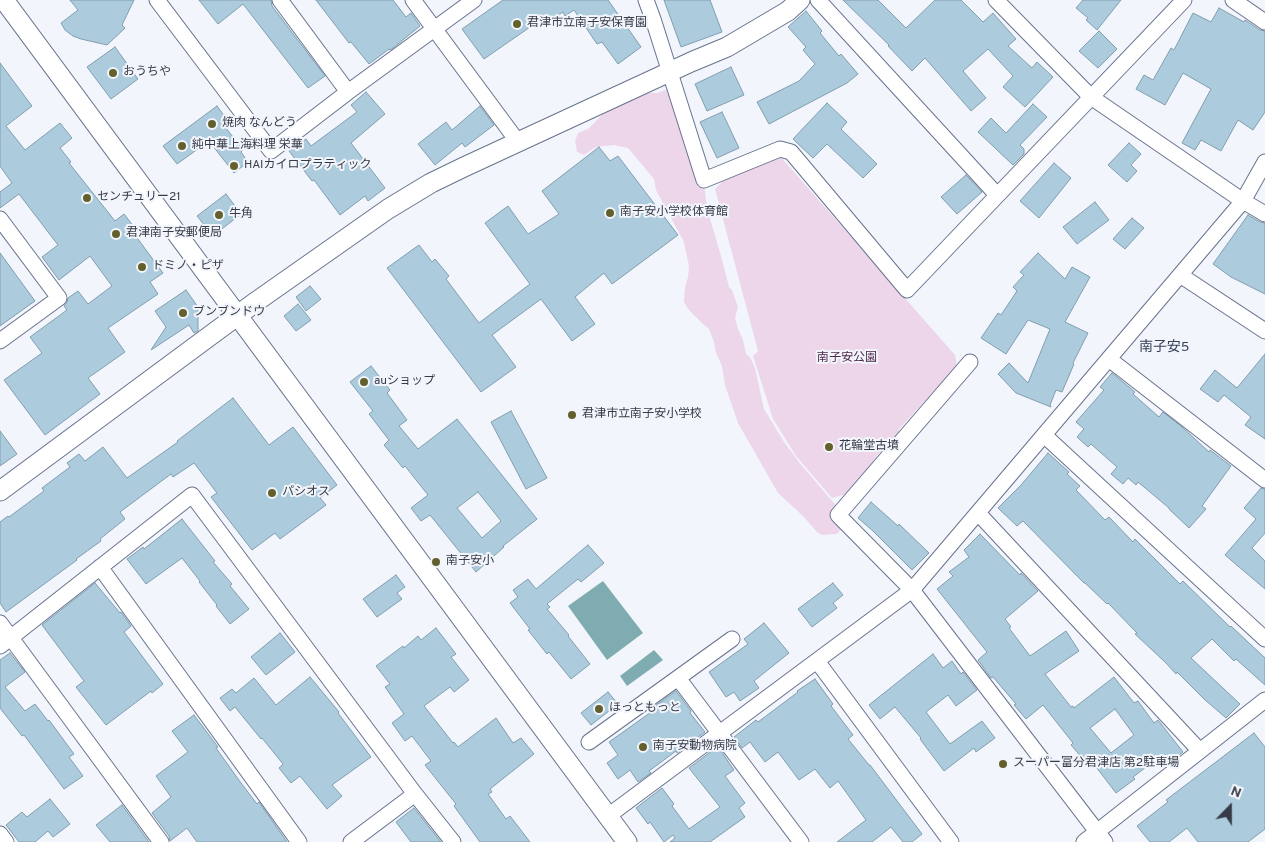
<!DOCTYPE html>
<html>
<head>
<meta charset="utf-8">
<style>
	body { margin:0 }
	#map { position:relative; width:1265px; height:842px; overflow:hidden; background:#f2f5fb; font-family:Overpass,sans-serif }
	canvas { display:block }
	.north { position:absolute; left:1205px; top:782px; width:50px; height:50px; -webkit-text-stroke:4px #f2f5fb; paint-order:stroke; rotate:22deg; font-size:14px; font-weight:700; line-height:20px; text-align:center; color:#363b47 }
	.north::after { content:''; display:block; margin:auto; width:18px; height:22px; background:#363b47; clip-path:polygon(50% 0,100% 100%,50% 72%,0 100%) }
</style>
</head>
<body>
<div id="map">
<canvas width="1265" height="842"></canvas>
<div class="north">N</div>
</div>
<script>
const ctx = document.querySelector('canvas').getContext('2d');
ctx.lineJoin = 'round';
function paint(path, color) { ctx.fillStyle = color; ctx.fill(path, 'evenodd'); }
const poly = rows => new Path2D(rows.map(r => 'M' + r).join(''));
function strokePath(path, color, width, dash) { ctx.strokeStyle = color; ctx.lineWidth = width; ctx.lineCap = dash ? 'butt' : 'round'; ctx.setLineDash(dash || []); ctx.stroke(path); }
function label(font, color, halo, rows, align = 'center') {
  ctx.font = font + ' Overpass,"Noto Sans JP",sans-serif'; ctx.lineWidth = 4; ctx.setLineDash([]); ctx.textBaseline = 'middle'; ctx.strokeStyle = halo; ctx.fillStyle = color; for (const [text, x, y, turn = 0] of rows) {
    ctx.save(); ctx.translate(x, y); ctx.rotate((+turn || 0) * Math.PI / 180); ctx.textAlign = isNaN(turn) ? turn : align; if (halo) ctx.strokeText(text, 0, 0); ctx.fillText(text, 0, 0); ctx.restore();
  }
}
const green = poly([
	[676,86,704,184,707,208,723,263,729,287,732,290,738,307,735,318,738,329,743,340,746,354,750,357,755,368,764,409,784,442,802,466,834,503,840,517,842,528,837,534,822,535,817,532,803,516,778,493,738,423,725,385,722,366,716,353,714,342,709,329,702,323,689,310,684,302,685,288,688,277,689,266,684,242,656,190,654,179,628,148,614,145,596,147,584,155,577,152,575,141,578,133,588,129,602,115,618,105,646,93,657,93],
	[779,155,955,355,957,366,899,429,899,433,891,446,878,454,853,492,832,498,796,456,773,419,753,356,758,351,715,189,726,178]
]);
const water = poly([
	[603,581,643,633,607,660,568,606],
	[654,650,663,660,627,686,620,676]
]);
const building = poly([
	[70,0,134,0,122,25,125,28,107,45,81,39,73,36,65,30,61,23,78,10,70,0],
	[199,0,271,0,272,6,325,76,308,88,243,4,218,24,199,0],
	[316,0,393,0,406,17,411,13,420,26,393,48,390,50,389,49,369,64,351,42,349,43,316,0],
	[503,0,608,0,641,47,618,64,602,42,597,44,574,10,565,16,563,12,549,21,546,16,484,59,462,29,503,0],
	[664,0,710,0,722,32,681,47,664,0],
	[843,0,878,0,906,28,935,0,961,0,983,22,993,13,1016,39,1008,46,1032,68,1037,62,1053,77,1025,107,1003,87,1013,76,988,49,963,71,986,98,971,111,925,58,912,71,888,46,889,45,843,0],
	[1083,0,1121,0,1097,30,1086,20,1088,18,1076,8,1083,0],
	[1219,8,1244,22,1245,20,1260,30,1265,31,1265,112,1253,130,1238,120,1221,151,1201,140,1195,150,1182,143,1211,89,1183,73,1165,105,1136,89,1144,75,1153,80,1171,48,1174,50,1193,13,1211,22,1219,8],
	[806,11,822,31,820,33,839,56,841,54,858,74,847,83,769,124,757,102,799,81,815,64,803,50,806,47,788,27,806,11],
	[1099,31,1117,49,1098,68,1079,51,1099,31],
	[115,47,138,79,111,99,87,67,115,47],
	[0,63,32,106,6,126,25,150,60,123,72,138,60,148,71,162,69,163,115,221,124,214,138,232,135,235,163,273,150,282,158,294,108,328,125,352,88,378,100,394,45,435,4,380,42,353,30,337,67,310,64,306,67,302,68,298,78,291,88,304,112,286,90,256,59,280,42,257,58,245,19,194,0,208,0,192,12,183,0,166,0,63],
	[731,67,744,95,707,111,695,84,731,67],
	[366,92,385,114,351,143,385,188,368,201,365,196,340,215,314,180,312,181,289,151,306,139,311,146,357,112,351,105,366,92],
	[827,103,847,122,841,129,877,164,863,178,827,144,813,158,793,139,827,103],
	[1033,104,1047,117,1020,145,1024,149,1024,154,1013,165,978,132,991,118,1006,133,1033,104],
	[217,106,231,125,226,128,243,150,241,152,248,162,234,173,209,141,177,164,163,146,217,106],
	[480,106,494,125,465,147,462,143,435,165,418,144,446,122,452,130,480,106],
	[722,112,739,148,717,158,700,122,722,112],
	[1129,143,1141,154,1131,165,1137,171,1127,182,1108,165,1129,143],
	[599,147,610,161,618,156,678,235,612,284,604,273,575,297,595,324,572,341,541,299,492,335,516,367,481,392,387,268,419,245,432,262,435,259,449,276,446,279,479,323,530,284,485,223,508,206,528,234,559,214,542,191,599,147],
	[1054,163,1071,178,1039,218,1020,201,1054,163],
	[966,175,982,192,957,214,941,197,966,175],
	[226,194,241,214,213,236,197,216,226,194],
	[1095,202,1109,220,1077,244,1063,227,1095,202],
	[1248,215,1260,222,1265,223,1265,294,1231,277,1213,264,1248,215],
	[1132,218,1144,228,1125,249,1113,239,1132,218],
	[0,253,35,301,0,326,0,253],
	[1038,253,1065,279,1072,267,1090,277,1065,322,1088,333,1073,363,1074,364,1062,392,1056,390,1050,405,1051,407,1016,393,998,374,1009,363,1028,383,1050,329,1028,320,1006,354,981,338,998,313,1001,315,1017,291,1013,287,1024,275,1020,272,1038,253],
	[310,286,321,299,306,311,296,297,310,286],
	[186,290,198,307,198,331,194,333,189,325,151,350,166,327,155,311,186,290],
	[298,304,311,320,296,331,284,316,298,304],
	[1265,354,1265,439,1245,425,1251,417,1224,395,1218,402,1200,389,1215,370,1237,388,1265,354],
	[371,366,390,390,387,393,407,420,399,426,418,449,457,419,537,519,503,546,504,547,476,572,430,515,421,521,411,508,428,495,405,466,403,468,384,445,389,440,369,414,373,411,350,382,371,366],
	[478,492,501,521,482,538,457,508,478,492],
	[1112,373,1135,392,1133,394,1159,417,1163,412,1182,427,1209,452,1210,450,1231,466,1202,506,1206,509,1189,528,1169,509,1169,508,1138,482,1136,485,1128,478,1123,484,1111,474,1117,467,1091,444,1088,447,1077,437,1084,429,1076,422,1104,390,1100,387,1112,373],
	[233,398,269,445,293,427,337,485,320,498,326,505,280,539,275,533,252,550,211,497,217,493,194,463,173,477,171,474,120,512,125,519,100,539,101,541,76,559,77,560,6,612,0,603,0,522,8,516,9,517,44,491,42,488,70,467,67,463,79,454,85,461,103,447,127,478,178,442,177,441,233,398],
	[511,411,547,478,526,489,491,422,511,411],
	[0,431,17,454,0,466,0,431],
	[1048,453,1069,472,1067,474,1080,486,1076,490,1105,520,1109,517,1133,542,1135,539,1180,584,1183,581,1230,627,1231,626,1265,658,1265,685,1236,659,1234,661,1212,639,1191,658,1240,704,1226,718,1204,699,1177,672,1176,674,1166,663,1135,634,1137,633,1108,603,1107,604,1085,583,1084,583,1023,521,1017,526,998,508,1021,485,1048,453],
	[1261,488,1265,489,1265,533,1252,548,1265,561,1265,589,1225,555,1256,519,1244,508,1261,488],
	[871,502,898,526,899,524,929,553,912,570,873,531,858,518,871,502],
	[182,519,215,561,213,562,232,584,230,586,249,609,230,624,216,606,217,605,199,582,200,581,182,558,146,584,127,559,143,547,144,549,182,519],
	[980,534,1020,575,1021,573,1038,591,1005,619,1011,627,1009,628,1030,656,1066,631,1079,651,1045,674,1071,707,1073,706,1074,708,1114,677,1134,703,1138,701,1154,723,1158,720,1183,752,1168,763,1162,755,1133,777,1135,779,1116,793,1093,763,1089,766,1071,745,1073,743,1043,705,1026,719,1014,705,1016,704,993,677,991,678,978,660,987,652,937,589,953,576,949,572,969,557,964,550,980,534],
	[1115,709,1134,735,1111,753,1090,728,1115,709],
	[588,545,604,563,581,582,578,579,547,604,550,607,547,609,569,635,568,636,590,664,571,679,549,652,547,654,528,630,530,629,510,603,518,597,513,590,528,579,536,589,588,545],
	[396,575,405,587,397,593,402,599,377,617,363,599,396,575],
	[95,583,120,613,121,612,131,626,124,632,163,684,152,693,151,691,106,725,76,687,84,681,42,625,95,583],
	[833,583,843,595,833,603,837,608,812,627,798,609,833,583],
	[764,623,789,653,754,681,759,688,740,701,734,692,726,697,709,672,748,644,744,639,764,623],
	[436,628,456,654,451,657,469,680,454,692,450,687,424,706,453,743,454,742,458,747,496,718,513,743,521,738,534,754,490,789,492,792,488,794,506,819,510,816,530,842,480,842,454,806,456,804,425,765,431,761,412,736,405,741,392,723,404,714,385,687,390,684,376,666,403,646,404,648,418,636,421,640,436,628],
	[280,633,295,652,266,675,251,657,280,633],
	[10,653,25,672,5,687,25,711,35,704,48,721,49,720,74,754,69,757,83,776,64,789,24,735,22,736,0,708,0,660,10,653],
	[933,654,943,668,952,661,961,674,963,672,977,690,956,706,948,695,926,712,950,744,982,721,995,738,976,752,974,748,944,771,920,739,921,738,895,707,880,719,869,705,933,654],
	[310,677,339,712,338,713,371,757,332,785,342,796,327,809,300,776,291,783,279,768,283,764,262,738,261,739,235,707,230,711,220,698,232,689,236,693,254,678,276,705,310,677],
	[815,679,833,704,831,706,853,735,848,739,869,765,870,765,922,834,912,842,903,842,891,827,872,842,837,842,866,820,838,781,830,788,815,769,799,780,778,752,765,762,750,742,742,748,734,737,756,720,758,722,798,692,797,691,815,679],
	[676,691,691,711,690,713,705,732,677,753,676,751,649,771,651,773,638,782,630,770,618,779,607,763,618,755,609,742,654,710,652,708,676,691],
	[608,692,618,704,591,725,581,713,608,692],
	[194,715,218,747,216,748,241,783,257,804,259,802,287,842,197,842,187,828,170,841,169,836,152,813,171,797,156,776,188,752,172,731,194,715],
	[1254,733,1265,747,1265,829,1248,842,1198,842,1187,828,1169,842,1150,842,1137,826,1168,802,1166,800,1254,733],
	[717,747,719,748,734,770,725,776,745,803,739,808,745,817,710,842,670,842,675,838,673,835,664,842,650,822,648,824,636,808,662,788,674,804,672,806,689,829,720,807,689,768,717,747],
	[50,799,70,824,53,837,48,831,35,842,19,842,6,825,22,812,27,817,50,799],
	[122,805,149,842,110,842,96,825,122,805],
	[414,808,441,842,411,842,396,822,414,808]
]);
const minor = poly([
	[157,0,271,151,348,92,474,0],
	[280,0,348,92],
	[413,0,518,142],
	[646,0,653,19,704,180,780,149,791,152,907,290,1184,0],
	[818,0,997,195],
	[996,0,1091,97,1243,201,1265,214],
	[1233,0,1265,22],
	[0,219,59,298,0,341],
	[1180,275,1265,331],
	[1109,359,1265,480],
	[970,362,838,515,912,590,1105,842],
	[1044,435,1265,639],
	[978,513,1200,751],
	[100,567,299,842],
	[0,623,161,842],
	[0,646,192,495,415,794,453,842],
	[817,661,951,842],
	[678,678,801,842],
	[589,742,732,639],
	[608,816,912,590,1243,201,1265,162],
	[0,834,6,842],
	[351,842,415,794],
	[1084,842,1265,700]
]);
const tertiary = poly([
	[4,0,627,842],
	[0,491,257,301,388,209,431,183,464,167,691,62,727,47,788,11,800,0]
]);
const markers = [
	[517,24,5,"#63602d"],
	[113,73,5,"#63602d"],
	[212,124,5,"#63602d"],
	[182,146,5,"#63602d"],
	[234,166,5,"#63602d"],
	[87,198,5,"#63602d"],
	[610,213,5,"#63602d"],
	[219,215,5,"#63602d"],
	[116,234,5,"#63602d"],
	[142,267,5,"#63602d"],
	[183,313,5,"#63602d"],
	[364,382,5,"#63602d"],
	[572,415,5,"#63602d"],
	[829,447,5,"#63602d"],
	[272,493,5,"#63602d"],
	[436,562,5,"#63602d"],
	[599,709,5,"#63602d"],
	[643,747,5,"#63602d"],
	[1003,764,5,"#63602d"]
];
const poiNames = [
	["君津市立南子安保育園",527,24],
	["おうちや",123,73],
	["焼肉 なんどう",222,124],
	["純中華上海料理 栄華",192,146],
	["HAIカイロプラティック",244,166],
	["センチュリー21",97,198],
	["南子安小学校体育館",620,213],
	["牛角",229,215],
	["君津南子安郵便局",126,234],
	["ドミノ・ピザ",152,267],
	["ブンブンドウ",193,313],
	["auショップ",374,382],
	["君津市立南子安小学校",582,415],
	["花輪堂古墳",839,447],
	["パシオス",282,493],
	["南子安小",446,562],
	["ほっともっと",609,709],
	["南子安動物病院",653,747],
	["スーパー富分君津店 第2駐車場",1013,764]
];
const parkNames = [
	["南子安公園",847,359]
];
const neighbourhoodNames = [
	["南子安5",1164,348]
];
paint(green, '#edd6ea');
paint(water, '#7eacb0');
paint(building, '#accbdd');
strokePath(building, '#809eb0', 1);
strokePath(minor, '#68738d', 17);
strokePath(tertiary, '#68738d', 21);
strokePath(minor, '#fff', 15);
strokePath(tertiary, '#fff', 19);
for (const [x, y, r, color] of markers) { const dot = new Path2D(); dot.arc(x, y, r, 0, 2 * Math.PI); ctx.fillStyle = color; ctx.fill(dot); strokePath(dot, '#f2f5fb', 2); }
label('12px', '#363b47', '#f2f5fb', poiNames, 'left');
label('12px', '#4e274b', '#f2f5fb', parkNames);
label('14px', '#353f56', '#f2f5fb', neighbourhoodNames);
</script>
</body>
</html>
